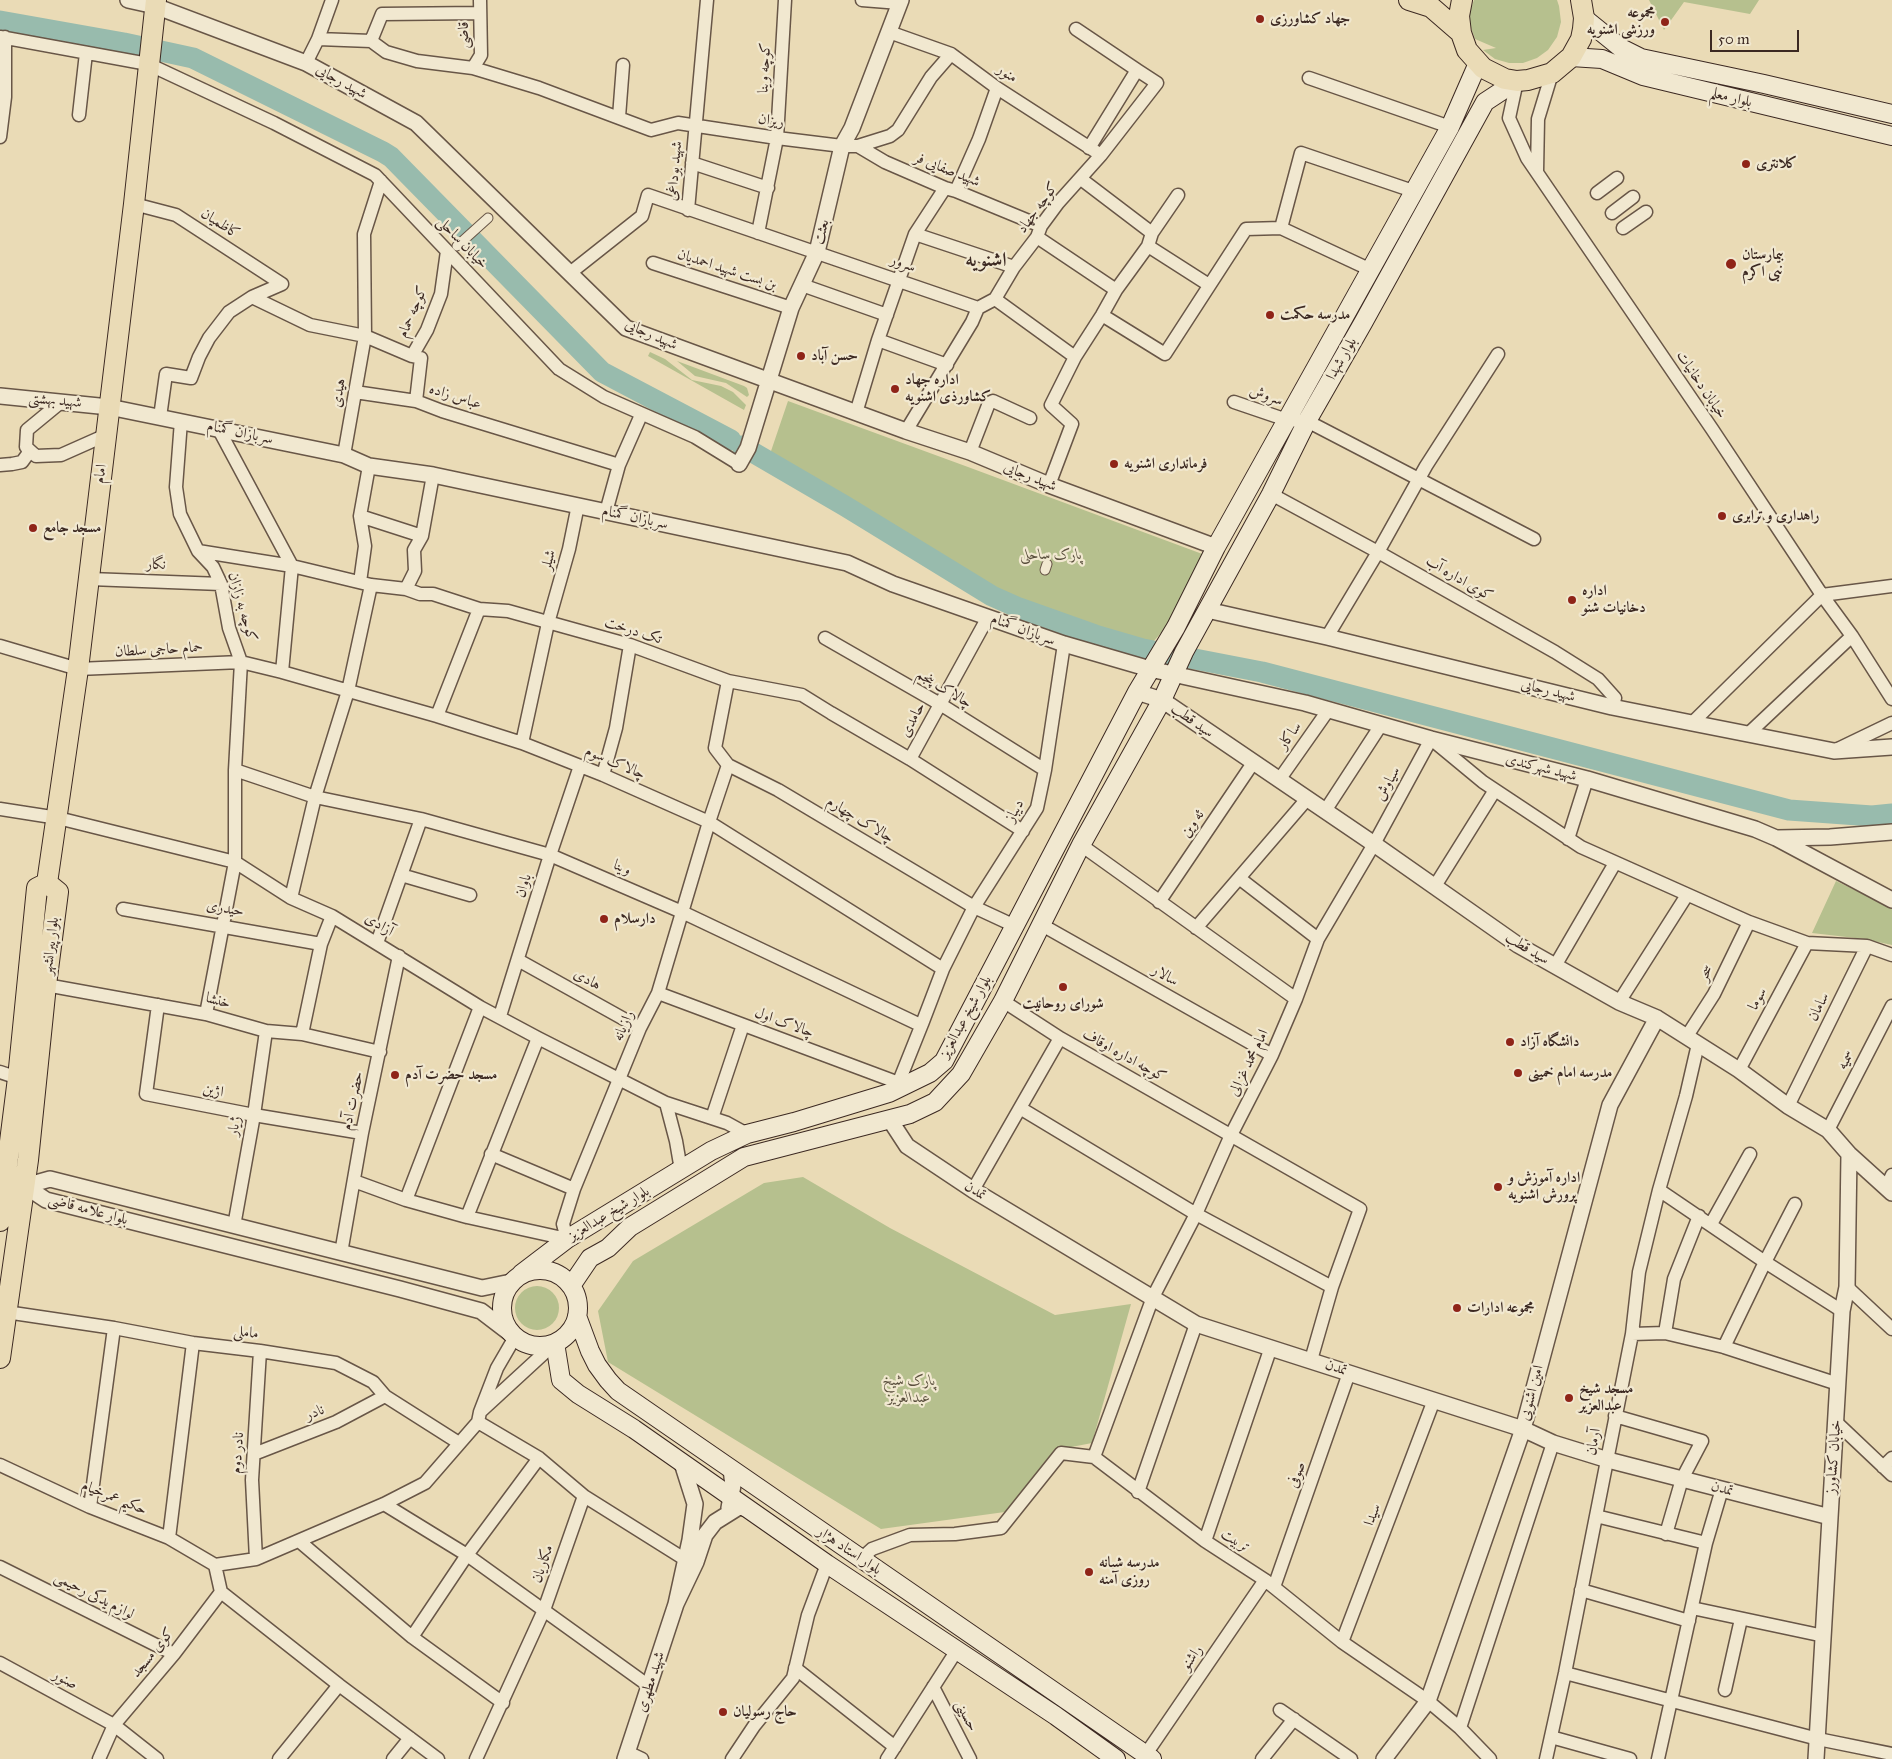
<!DOCTYPE html>
<html>
<head>
<meta charset="utf-8">
<style>
	body { margin:0 }
	#map { position:relative; width:1892px; height:1759px; overflow:hidden; background:#eadbb6; font-family:"IM FELL Great Primer",serif }
	canvas { display:block }
	.scale { position:absolute; left:1710px; top:30px; width:89px; height:22px; box-sizing:border-box; border:2px solid #3c2922; border-top:0; padding-left:6px; font-size:15px; line-height:18px; white-space:nowrap; color:#3c2922; -webkit-text-stroke:4px #f1e8d0; paint-order:stroke }
</style>
</head>
<body>
<div id="map">
<canvas width="1892" height="1759"></canvas>
<div class="scale">50 m</div>
</div>
<script>
const ctx = document.querySelector('canvas').getContext('2d');
ctx.lineJoin = 'round';
function paint(path, color) { ctx.fillStyle = color; ctx.fill(path, 'evenodd'); }
const poly = rows => new Path2D(rows.map(r => 'M' + r).join(''));
function strokePath(path, color, width, dash) { ctx.strokeStyle = color; ctx.lineWidth = width; ctx.lineCap = dash ? 'butt' : 'round'; ctx.setLineDash(dash || []); ctx.stroke(path); }
function label(font, color, halo, rows, align = 'center') {
  ctx.font = font + ' "IM FELL Great Primer",Amiri,serif'; ctx.lineWidth = 4.5; ctx.setLineDash([]); ctx.textBaseline = 'middle'; ctx.strokeStyle = halo; ctx.fillStyle = color; for (const [text, x, y, turn = 0] of rows) {
    ctx.save(); ctx.translate(x, y); ctx.rotate((+turn || 0) * Math.PI / 180); ctx.textAlign = isNaN(turn) ? turn : align; if (halo) ctx.strokeText(text, 0, 0); ctx.fillText(text, 0, 0); ctx.restore();
  }
}
const green = poly([
	[1474,0,1557,0,1559,6,1561,22,1557,37,1548,50,1537,58,1523,63,1509,63,1495,59,1483,50,1496,48,1475,39,1470,25,1470,11],
	[1649,0,1759,0,1750,14,1684,2,1664,30],
	[650,352,665,359,692,380,721,386,733,392,746,405,744,410,648,356],
	[677,361,744,386,747,388,749,395,747,397,726,383,695,376],
	[788,401,968,467,1205,555,1170,623,1152,643,1035,607,982,583,770,454],
	[1836,881,1892,908,1892,945,1864,939,1812,933],
	[803,1177,890,1228,1055,1315,1131,1304,1092,1443,1056,1450,1012,1511,881,1529,608,1362,598,1311,633,1261,764,1183],
	'515 1308a22 22 0 1 1 44 0a22 22 0 1 1-44 0Z'
]);
const river = poly([
	[0,21,124,43,193,58,383,152,391,157,602,372,731,440],
	[742,446,845,506,992,596,1019,608,1095,635,1143,649,1262,672,1789,810,1872,816,1892,814]
]);
const pedestrian = poly([
	[457,246,488,218],
	[1045,570,1047,564]
]);
const minor = poly([
	[862,0,900,3],
	[480,13,382,14,371,41,386,52,417,61,473,68,539,88,651,130,678,123,777,138,842,146,858,146,885,162,945,188,956,191,1041,226],
	[1076,29,1137,70,1089,148],
	[889,32,951,54,997,88,1101,155],
	[0,37,148,64,274,123,375,175,559,369,604,397,695,437,739,464],
	[318,39,371,41],
	[306,63,318,39,332,0],
	[473,68,481,55,480,0],
	[1309,78,1450,127],
	[1517,81,1509,118,1527,158,1712,429,1822,595,1852,636,1892,699],
	[79,115,86,53],
	[619,117,623,65],
	[0,137,5,97,5,37],
	[858,146,890,136,898,130,931,77,951,54],
	[692,163,768,188],
	[1537,172,1538,119,1552,73],
	[1081,179,1152,233],
	[381,181,364,234,365,336,412,356,421,358,416,401,442,411,619,465],
	[956,191,979,139,997,88],
	[1597,193,1617,178],
	[134,204,176,215,282,284],
	[688,210,707,0],
	[1612,213,1633,197],
	[1281,228,1301,153,1413,191],
	[1623,228,1646,212],
	[758,233,777,138,785,0],
	[915,234,1014,267],
	[1037,237,1116,290],
	[1148,246,1209,285],
	[653,263,791,308],
	[570,273,642,216,648,195,978,308],
	[282,284,252,297,310,325,365,336,344,455],
	[802,285,887,315],
	[995,299,1075,357],
	[1102,315,1165,354,1246,229,1281,228,1371,270],
	[878,340,947,365],
	[412,356,427,330,441,294,447,251],
	[355,392,416,401],
	[61,402,27,430,26,447,36,456,61,455,106,435],
	[1234,402,1287,420,1307,421,1534,539],
	[856,413,878,340,915,234,945,188],
	[160,417,166,374,191,378,199,357,209,338,229,312,252,297],
	[181,421,176,487,180,514,198,551,213,567,221,584,229,628,241,662,235,770,235,862,206,1014],
	[218,428,292,566,282,672],
	[906,431,972,322,978,308,995,299,1014,267,1037,237,1041,226,1058,203,1101,155,1157,83,1137,70],
	[970,452,989,403,993,401,1030,418],
	[0,465,12,464,22,462,30,451],
	[1049,485,1072,424,1051,405,1075,357,1102,315,1116,290,1148,246,1152,233,1178,195],
	[1271,494,1378,552,1555,652,1598,679,1615,698,1612,707],
	[606,512,619,465,641,415],
	[360,516,422,536],
	[198,551,292,566,371,585,406,589,420,594,433,594,479,609,508,611,630,645,728,681,802,695,831,713,910,759,1023,831],
	[90,579,221,584],
	[360,582,365,546,360,516,369,466],
	[406,589,415,571,414,550,422,536,433,475],
	[1327,637,1378,552,1426,466,1498,354],
	[825,638,940,704,1045,770],
	[0,646,78,669,241,662,282,672,437,716,522,743,603,775,709,822,943,969],
	[437,716,479,609],
	[1692,723,1822,595,1892,586],
	[1748,734,1852,636],
	[522,743,548,623,569,549,578,505],
	[1838,749,1892,723],
	[910,759,988,617],
	[235,770,315,797,421,819,550,855,682,912,916,1023,922,1024,943,969,974,907,778,790,728,765],
	[603,775,616,728,630,645],
	[1279,780,1329,709],
	[0,809,58,818,235,862,291,898,332,916,480,1007,538,1038,666,1103,727,1123,747,1134],
	[1325,811,1381,725],
	[1568,839,1587,779],
	[1081,845,1296,999],
	[401,875,470,895],
	[1239,878,1318,939],
	[1435,886,1495,790],
	[291,898,315,797,348,691,371,585],
	[1159,902,1253,763],
	[123,909,321,944],
	[1042,925,1272,1055],
	[1015,926,974,907,1037,808,1045,770,1064,644],
	[1196,928,1307,799],
	[377,943,421,819],
	[518,960,640,1028],
	[1555,966,1615,863],
	[46,985,206,1014,266,1031,302,1034,380,1052],
	[658,993,899,1083],
	[1003,1001,1060,1038,1360,1209,1332,1287,1311,1360],
	[1619,1002,1687,895],
	[158,1005,146,1094,254,1115,362,1133],
	[500,1016,550,855,580,766],
	[302,1034,321,944,332,916],
	[1687,1036,1714,994,1749,922],
	[1739,1070,1807,943],
	[0,1072,18,1078],
	[896,1089,922,1024],
	[666,1103,676,1141,681,1170],
	[1788,1106,1867,946,1892,955],
	[1020,1108,1196,1214,1332,1287],
	[712,1118,743,1025],
	[1828,1130,1892,1006],
	[491,1154,574,1189],
	[354,1181,406,1200,467,1217,567,1239,563,1224,574,1189,640,1028,658,993,709,822,728,765,715,748,728,681],
	[1886,1188,1892,1175],
	[973,1190,1060,1038],
	[1659,1190,1765,1262,1842,1311],
	[406,1200,480,1007],
	[467,1217,538,1038],
	[1711,1224,1750,1154],
	[234,1226,254,1115,266,1031],
	[341,1253,362,1133,399,956],
	[1847,1287,1892,1329],
	[6,1312,114,1328,193,1343,260,1351,336,1363,373,1382,385,1396,459,1443],
	[1665,1333,1674,1279,1699,1216],
	[1632,1334,1665,1333,1724,1347,1838,1384],
	[515,1337,497,1368,480,1412,555,1343],
	[1724,1347,1765,1262,1795,1204],
	[1615,1416,1702,1441,1682,1479,1666,1534],
	[1836,1422,1892,1475],
	[254,1454,336,1422,385,1396],
	[1094,1457,1153,1297,1196,1214,1231,1135,1272,1055,1296,999,1318,939,1374,844,1431,739,1483,782,1581,847,1749,922,1807,943,1867,946],
	[1094,1457,1205,1541,1265,1580,1342,1642,1428,1701,1460,1728,1490,1759],
	[0,1465,90,1507,169,1538,215,1565],
	[1883,1467,1892,1458],
	[1138,1492,1196,1324],
	[584,1496,686,1560],
	[384,1504,467,1555,649,1686],
	[90,1507,114,1328],
	[1596,1516,1706,1543],
	[169,1538,193,1343],
	[299,1541,412,1637,503,1703],
	[1205,1541,1271,1347],
	[256,1559,252,1480,260,1351],
	[861,1559,872,1549,910,1535,955,1534,1001,1528,1061,1453,1094,1457],
	[215,1565,256,1559,384,1504,425,1483,478,1422,480,1412],
	[0,1567,174,1654],
	[1274,1587,1349,1373],
	[1581,1590,1689,1621],
	[221,1592,339,1685,438,1759],
	[1692,1608,1824,1636],
	[412,1637,467,1555,539,1458],
	[1342,1642,1434,1400],
	[0,1663,114,1725,157,1759],
	[795,1668,895,1747],
	[1565,1673,1818,1739,1892,1754],
	[933,1687,970,1759],
	[1725,1690,1741,1619],
	[1280,1710,1351,1759],
	[1460,1728,1553,1443],
	[1551,1737,1630,1759],
	[627,1752,642,1759],
	[1146,1754,1265,1580],
	[99,1759,114,1725,174,1654,221,1592,215,1565],
	[279,1759,339,1685],
	[393,1759,410,1738],
	[476,1759,544,1610,584,1496,539,1458,478,1422],
	[732,1759,754,1726,793,1678,808,1615,827,1564],
	[887,1759,957,1650],
	[1262,1759,1294,1719],
	[1546,1759,1565,1673,1632,1334,1639,1272,1659,1190,1686,1096,1698,1044],
	[1658,1759,1706,1543,1722,1489]
]);
const tertiary = poly([
	[128,0,155,6,306,63,416,123,626,328,906,431,970,452,1049,485,1216,547],
	[0,396,109,407,344,455,369,466,433,475,847,563,893,584,1064,644,1150,669,1305,703,1431,739,1587,779,1755,829,1776,838,1892,900],
	[739,464,748,448,791,308,817,252,842,146,852,128,901,0],
	[1207,610,1327,637,1612,707,1692,723,1834,751,1892,747],
	[1137,692,1162,700,1374,844,1518,945,1619,1002,1657,1018,1739,1070,1788,1106,1828,1130,1849,1154,1892,1193],
	[1777,838,1830,837,1892,832],
	[890,1120,907,1146,973,1190,1196,1324,1523,1429,1553,1443,1608,1460,1830,1517],
	[17,1184,25,1186,46,1200,400,1289,481,1311,515,1337],
	[25,1186,50,1179,482,1288,511,1282],
	[682,1463,695,1504,690,1540,676,1604,696,1562,705,1535,715,1522,739,1507,748,1509],
	[729,1508,733,1485,731,1469],
	[625,1759,676,1604],
	[1384,1759,1428,1701,1523,1429,1610,1105,1657,1018],
	[1816,1759,1842,1311,1847,1287,1849,1154]
]);
const secondary = poly([
	[1584,18,1621,48,1641,58,1764,84,1892,114],
	[1571,57,1602,59,1643,76,1892,136],
	'502 1308a38 38 0 1 1 76 0a38 38 0 1 1-76 0Z',
	[521,1274,567,1239,711,1151,747,1134,794,1122,889,1093,930,1073,944,1061,1137,692,1176,627,1216,547,1450,127,1478,63],
	[571,1286,590,1258,608,1248,630,1227,744,1157,910,1114,935,1102,961,1074,1003,1001,1081,845,1162,700,1184,652,1271,494,1307,421,1363,323,1485,102,1517,81],
	[577,1316,590,1351,597,1365,608,1380,618,1391,1152,1759],
	[555,1343,561,1380,578,1394,634,1429,827,1564,1056,1716,1116,1759]
]);
const primary = poly([
	[1409,0,1431,7,1461,33],
	[1462,0,1459,16,1461,33,1467,50,1483,68,1505,79,1517,81,1528,80,1552,73,1571,57,1581,39,1583,29,1584,18,1581,0],
	[47,883,78,669,134,204,156,0],
	[0,1221,18,1078,37,888,47,883],
	[0,1358,28,1160,46,985,58,892,47,883]
]);
const markers = [
	[1260,19,5,"#8f2418"],
	[1665,22,5,"#8f2418"],
	[1746,164,5,"#8f2418"],
	[1731,264,6,"#8f2418"],
	[1270,315,5,"#8f2418"],
	[801,356,5,"#8f2418"],
	[895,389,5,"#8f2418"],
	[1114,464,5,"#8f2418"],
	[1722,516,5,"#8f2418"],
	[33,528,5,"#8f2418"],
	[1572,600,5,"#8f2418"],
	[604,919,5,"#8f2418"],
	[1063,987,5,"#8f2418"],
	[1510,1042,5,"#8f2418"],
	[1518,1073,5,"#8f2418"],
	[395,1075,5,"#8f2418"],
	[1498,1187,5,"#8f2418"],
	[1457,1308,5,"#8f2418"],
	[1569,1398,5,"#8f2418"],
	[1089,1572,5,"#8f2418"],
	[723,1712,5,"#8f2418"]
];
const poiNames = [
	["مجموعه",1655,13,"right"],
	["ورزشی اشنویه",1655,30,"right"],
	["جهاد کشاورزی",1270,19],
	["کلانتری",1756,164],
	["بیمارستان",1742,255],
	["نبی اکرم",1742,272],
	["مدرسه حکمت",1280,315],
	["حسن آباد",811,356],
	["اداره جهاد",905,380],
	["کشاورذی اشنویه",905,397],
	["فرمانداری اشنویه",1124,464],
	["راهداری و ترابری",1732,516],
	["مسجد جامع",43,528],
	["اداره",1582,591],
	["دخانیات شنو",1582,608],
	["دارسلام",614,919],
	["شورای روحانیت",1063,1004,"center"],
	["دانشگاه آزاد",1520,1042],
	["مدرسه امام خمینی",1528,1073],
	["مسجد حضرت آدم",405,1075],
	["اداره آموزش و",1508,1178],
	["پرورش اشنویه",1508,1195],
	["مجموعه ادارات",1467,1308],
	["مسجد شیخ",1579,1389],
	["عبدالعزیر",1579,1406],
	["مدرسه شبانه",1099,1563],
	["روزی آمنه",1099,1580],
	["حاج رسولیان",733,1712]
];
const streetNames = [
	["قاضی",464,35,-90],
	["کوچه وینا",765,68,-87],
	["منور",1007,74,34],
	["شهید رجایی",341,82,29],
	["بلوار معلم",1731,98,14],
	["ریزان",771,121,8],
	["شهید صفایی فر",947,170,22],
	["شهید بوداغی",675,171,-85],
	["کوچه جهاد",1038,208,-54],
	["کاظمیان",220,224,33],
	["بعثت",822,232,-77],
	["خیابان ساحلی",462,243,46],
	["سرور",903,264,19],
	["بن بست شهید احمدیان",727,270,18],
	["کوچه حمام",413,312,-67],
	["شهید رجایی",651,335,24],
	["بلوار شهدا",1342,359,-60],
	["خیابان دخانیات",1701,385,56],
	["هیدی",339,393,-80],
	["سروش",1266,396,19],
	["عباس زاده",455,397,18],
	["شهید بهشتی",55,401,5],
	["سربازان گمنام",240,433,12],
	["امام",101,474,-83],
	["شهید رجایی",1030,477,22],
	["سربازان گمنام",635,518,12],
	["شیلر",549,560,-74],
	["نگار",156,565,2],
	["کوی اداره آب",1459,579,30],
	["کوچه به زازان",242,607,74],
	["سربازان گمنام",1023,630,20],
	["تک درخت",633,631,18],
	["حمام حاجی سلطان",159,650,-3],
	["چالاک پنجم",944,689,31],
	["شهید رجایی",1548,691,14],
	["حامدی",913,720,-62],
	["سید قطب",1192,721,35],
	["ساکار",1290,736,-55],
	["چالاک سوم",615,763,23],
	["شهید شهرکندی",1541,768,14],
	["سیاوش",1388,784,-61],
	["دیباز",1015,811,-61],
	["چالاک چهارم",860,820,31],
	["ئه وین",1193,824,-56],
	["وینا",622,868,23],
	["باوان",524,886,-73],
	["حیدری",225,909,10],
	["آزادی",379,925,31],
	["بلوار پیرانشهر",51,946,-83],
	["سید قطب",1527,949,31],
	["سحر",1706,973,-64],
	["سالار",1165,976,30],
	["هادی",587,980,29],
	["سوما",1758,999,-62],
	["خنشا",218,1001,14],
	["سامان",1819,1007,-64],
	["بلوار شیخ عبدالعزیز",966,1017,-61],
	["چالاک اول",784,1023,20],
	["رازیانه",624,1026,-66],
	["کوچه اداره اوقاف",1124,1056,29],
	["سمیه",1846,1060,-63],
	["امام محمد غزالی",1249,1063,-64],
	["اژین",213,1091,11],
	["حضرت آدم",353,1101,-78],
	["ژیار",235,1126,-80],
	["تمدن",975,1191,32],
	["بلوار علامه قاضی",88,1210,15],
	["بلوار شیخ عبدالعزیز",609,1214,-31],
	["ماملی",246,1333,7],
	["تمدن",1336,1368,19],
	["امین اشنویی",1532,1393,-75],
	["نادر",315,1413,-22],
	["آرمان",1594,1442,-80],
	["نادر دوم",238,1453,-86],
	["خیابان کشاورز",1834,1457,-86],
	["صوفی",1297,1475,-70],
	["تمدن",1722,1489,15],
	["حکیم عمرخیام",114,1498,22],
	["سیدا",1373,1515,-69],
	["تربیت",1235,1541,33],
	["بلوار استاد هژار",849,1551,34],
	["مکاریان",543,1564,-71],
	["لوازم یدکی رحیمی",94,1596,27],
	["کوی مسجد",153,1653,-51],
	["راشنو",1192,1658,-55],
	["صنور",65,1680,28],
	["شهید مطهری",651,1682,-72],
	["حسینی",966,1716,63]
];
const parkNames = [
	["پارک ساحلی",1051,555],
	["پارک شیخ",909,1381],
	["عبدالعزیز",909,1398]
];
const districtNames = [
	["اشنویه",986,261]
];
paint(green, '#b6c08e');
strokePath(river, '#98bbad', 21);
strokePath(pedestrian, '#685647', 11);
strokePath(minor, '#685647', 15);
strokePath(tertiary, '#685647', 18);
strokePath(secondary, '#3c2922', 20);
strokePath(primary, '#3c2922', 22);
strokePath(pedestrian, '#f1e8d0', 9);
strokePath(minor, '#f1e8d0', 12);
strokePath(tertiary, '#f1e8d0', 15);
strokePath(secondary, '#f1e8d0', 18);
strokePath(primary, '#eadbb6', 20);
for (const [x, y, r, color] of markers) { const dot = new Path2D(); dot.arc(x, y, r, 0, 2 * Math.PI); ctx.fillStyle = color; ctx.fill(dot); strokePath(dot, '#f1e8d0', 2); }
label('bold 15px', '#3c2922', '#f1e8d0', poiNames, 'left');
label('15px', '#3c2922', '#f1e8d0', streetNames);
label('italic 15px', '#5a4f3d', '#f1e8d0', parkNames);
label('bold 20px', '#3c2922', '#f1e8d0', districtNames);
</script>
</body>
</html>
